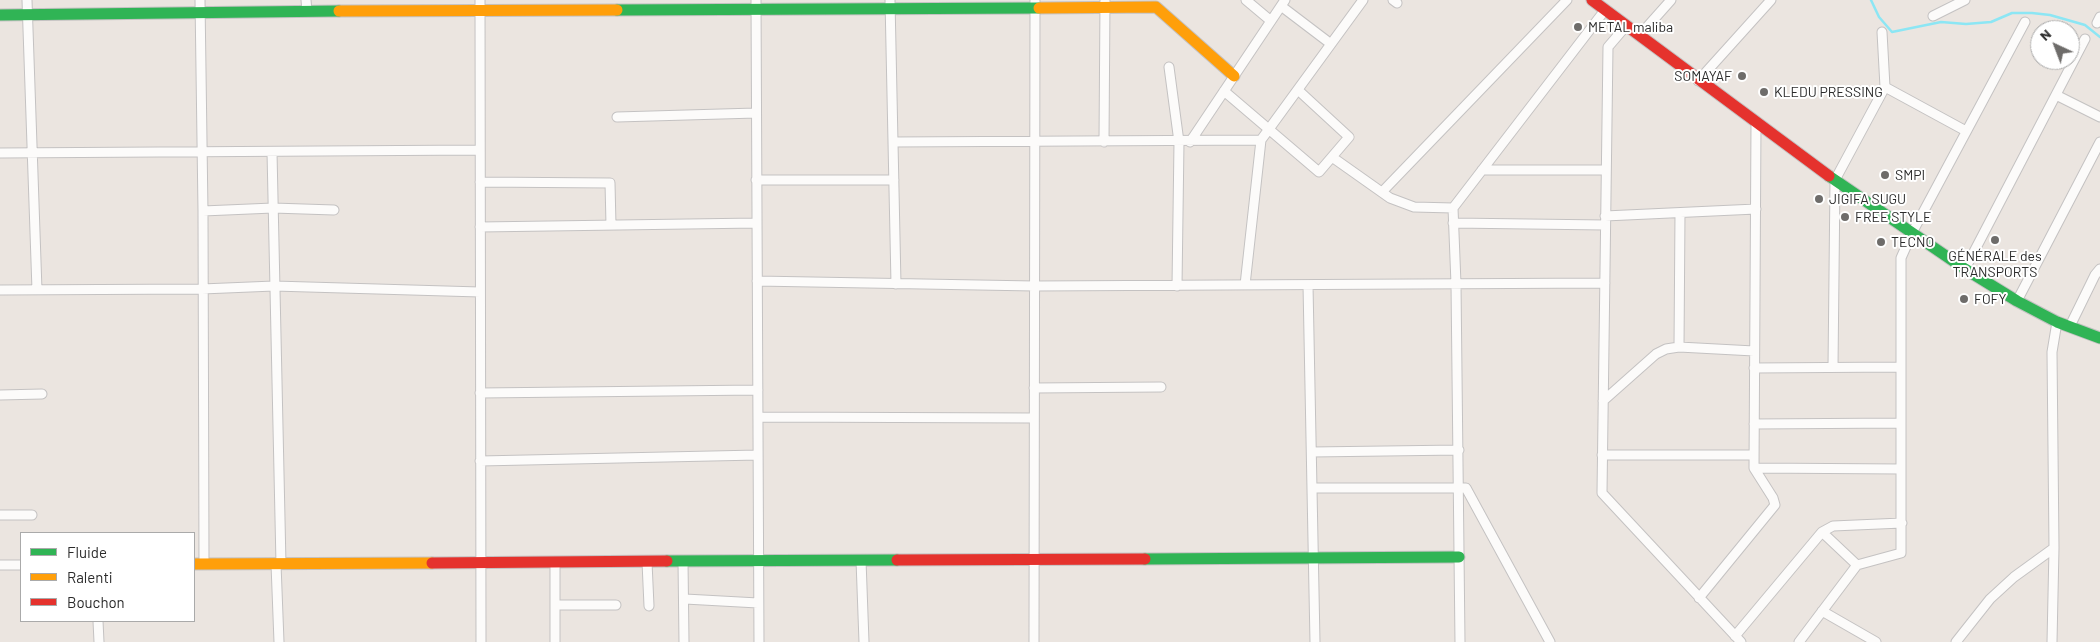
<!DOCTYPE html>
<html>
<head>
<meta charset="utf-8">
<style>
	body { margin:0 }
	#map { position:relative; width:2100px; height:642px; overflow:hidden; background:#ebe5e0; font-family:Barlow,sans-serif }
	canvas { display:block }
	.legend { position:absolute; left:20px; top:532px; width:175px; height:90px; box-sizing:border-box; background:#fff; border:1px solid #aaa; margin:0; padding:6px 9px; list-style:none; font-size:15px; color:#2b2b2b }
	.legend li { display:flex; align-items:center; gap:10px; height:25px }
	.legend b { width:25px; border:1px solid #aaa }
	.north { position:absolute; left:2030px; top:20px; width:50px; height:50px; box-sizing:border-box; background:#fff; border:1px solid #aaa; border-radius:50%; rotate:317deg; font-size:14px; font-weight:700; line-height:20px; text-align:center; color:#2b2b2b }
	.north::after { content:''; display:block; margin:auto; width:18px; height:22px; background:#6e6c6a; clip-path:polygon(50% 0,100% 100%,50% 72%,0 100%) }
</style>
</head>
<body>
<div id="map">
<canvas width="2100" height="642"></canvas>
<ul class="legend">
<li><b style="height:6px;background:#30b455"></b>Fluide</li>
<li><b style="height:6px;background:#ff9f0a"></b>Ralenti</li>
<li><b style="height:6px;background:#e5322d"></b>Bouchon</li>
</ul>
<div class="north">N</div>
</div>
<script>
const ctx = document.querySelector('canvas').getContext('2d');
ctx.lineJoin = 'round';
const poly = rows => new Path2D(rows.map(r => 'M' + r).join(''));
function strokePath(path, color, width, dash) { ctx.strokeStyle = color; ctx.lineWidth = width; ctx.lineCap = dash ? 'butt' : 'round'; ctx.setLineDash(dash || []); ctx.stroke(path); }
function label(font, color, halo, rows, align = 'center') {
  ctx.font = font + ' Barlow,sans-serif'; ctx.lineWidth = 4; ctx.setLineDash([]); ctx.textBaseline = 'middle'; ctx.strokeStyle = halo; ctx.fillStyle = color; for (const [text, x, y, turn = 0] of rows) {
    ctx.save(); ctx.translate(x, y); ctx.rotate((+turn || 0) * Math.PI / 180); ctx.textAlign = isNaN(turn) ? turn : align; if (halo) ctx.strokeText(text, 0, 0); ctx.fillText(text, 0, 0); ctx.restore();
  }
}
const stream = poly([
	[1871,0,1879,17,1892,32,1941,22,1966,24,1991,22,2012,13,2032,13,2050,15,2085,25,2100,37]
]);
const street = poly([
	[27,0,37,290],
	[200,0,203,211,204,564],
	[306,0,307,11],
	[480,0,481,642],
	[756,0,759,642],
	[890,0,896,284],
	[1246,0,1271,21],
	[1393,0,1397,3],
	[1281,6,1331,44],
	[1933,16,1965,0],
	[2097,23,2100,17],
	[1626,26,1608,47,1602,493,1741,642],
	[1639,36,1671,0],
	[1169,67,1179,142,1177,286],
	[1698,81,1771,0],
	[1885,87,1966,131],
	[1224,91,1319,172,1349,137,1298,90],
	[2056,95,2100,117],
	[617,117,756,113],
	[893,142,1261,140],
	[1104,142,1105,0],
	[1190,142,1285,0],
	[272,152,281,564],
	[0,153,480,150],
	[1332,157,1390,198,1414,207,1453,208],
	[1482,170,1606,170],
	[756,180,894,180],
	[480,182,610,183,611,225],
	[1382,192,1567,0],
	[203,211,273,208,334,210],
	[1605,216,1756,209],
	[1453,223,1605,225],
	[480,227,757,223],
	[1965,269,2085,39],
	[757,281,1034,286,1605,283],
	[1245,285,1261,140,1363,0],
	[1308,285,1315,642],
	[0,290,202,289,274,286,480,292],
	[2017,301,2100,142],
	[2070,326,2095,275,2100,269],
	[1679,347,1680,213],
	[1833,367,1835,180,1885,87,1882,32],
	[1754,368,1901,367],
	[1034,388,1161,387],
	[480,393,758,390],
	[0,395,42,394],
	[1603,401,1656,354,1666,349,1679,347,1754,351],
	[758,417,1034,418],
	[1754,424,1901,423],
	[1312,452,1459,450],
	[1602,455,1754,455],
	[480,461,758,455],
	[1754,468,1901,469],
	[1313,488,1466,488,1550,642],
	[0,515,32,515],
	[1822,532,1857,565,1901,553,1901,258,1912,233,2025,22],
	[861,560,864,642],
	[683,561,684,642],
	[647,562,649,606],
	[276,564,279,642],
	[0,565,21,565],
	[1699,598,1775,505,1773,498,1754,468,1756,123],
	[685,599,758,603],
	[555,605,616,605],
	[1822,611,1876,642],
	[98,621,99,642],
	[1735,636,1822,532,1833,526,1902,523],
	[555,642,555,562],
	[1034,642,1035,0],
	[1460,642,1456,284,1453,208,1605,10],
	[1799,642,1857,565],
	[1956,642,1990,599,2014,577,2054,548,2052,352,2057,322],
	[2052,642,2054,548]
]);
const fast = poly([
	[617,10,1039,8],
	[0,15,339,11],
	[1829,176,1965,269,2017,301,2057,322,2100,338],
	[1145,559,1459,557],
	[667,561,897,560]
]);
const slow = poly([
	[1039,8,1156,7,1234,76],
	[339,11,617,10],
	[194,564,432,563]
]);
const jam = poly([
	[1592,0,1829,176],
	[897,560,1145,559],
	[432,563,667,561]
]);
const markers = [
	[1578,27,5,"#6e6c6a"],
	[1742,76,5,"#6e6c6a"],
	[1764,92,5,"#6e6c6a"],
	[1885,175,5,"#6e6c6a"],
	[1819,199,5,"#6e6c6a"],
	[1845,217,5,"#6e6c6a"],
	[1995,240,5,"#6e6c6a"],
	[1881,242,5,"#6e6c6a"],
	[1964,299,5,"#6e6c6a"]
];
const poiNames = [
	["METAL maliba",1588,27],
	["SOMAYAF",1732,76,"right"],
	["KLEDU PRESSING",1774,92],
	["SMPI",1895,175],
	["JIGIFA SUGU",1829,199],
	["FREE STYLE",1855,217],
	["TECNO",1891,242],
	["GÉNÉRALE des",1995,256,"center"],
	["TRANSPORTS",1995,272,"center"],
	["FOFY",1974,299]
];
strokePath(stream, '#8ce6f4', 2.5);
strokePath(street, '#c4c2c2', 11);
strokePath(fast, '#c4c2c2', 13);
strokePath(slow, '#c4c2c2', 13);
strokePath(jam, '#c4c2c2', 13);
strokePath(street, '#fcfbfa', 9);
strokePath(fast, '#30b455', 11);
strokePath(slow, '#ff9f0a', 11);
strokePath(jam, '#e5322d', 11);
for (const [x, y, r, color] of markers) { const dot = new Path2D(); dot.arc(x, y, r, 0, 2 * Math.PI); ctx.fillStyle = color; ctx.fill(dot); strokePath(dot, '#fff', 2); }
label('14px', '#2b2b2b', '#fff', poiNames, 'left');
</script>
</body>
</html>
